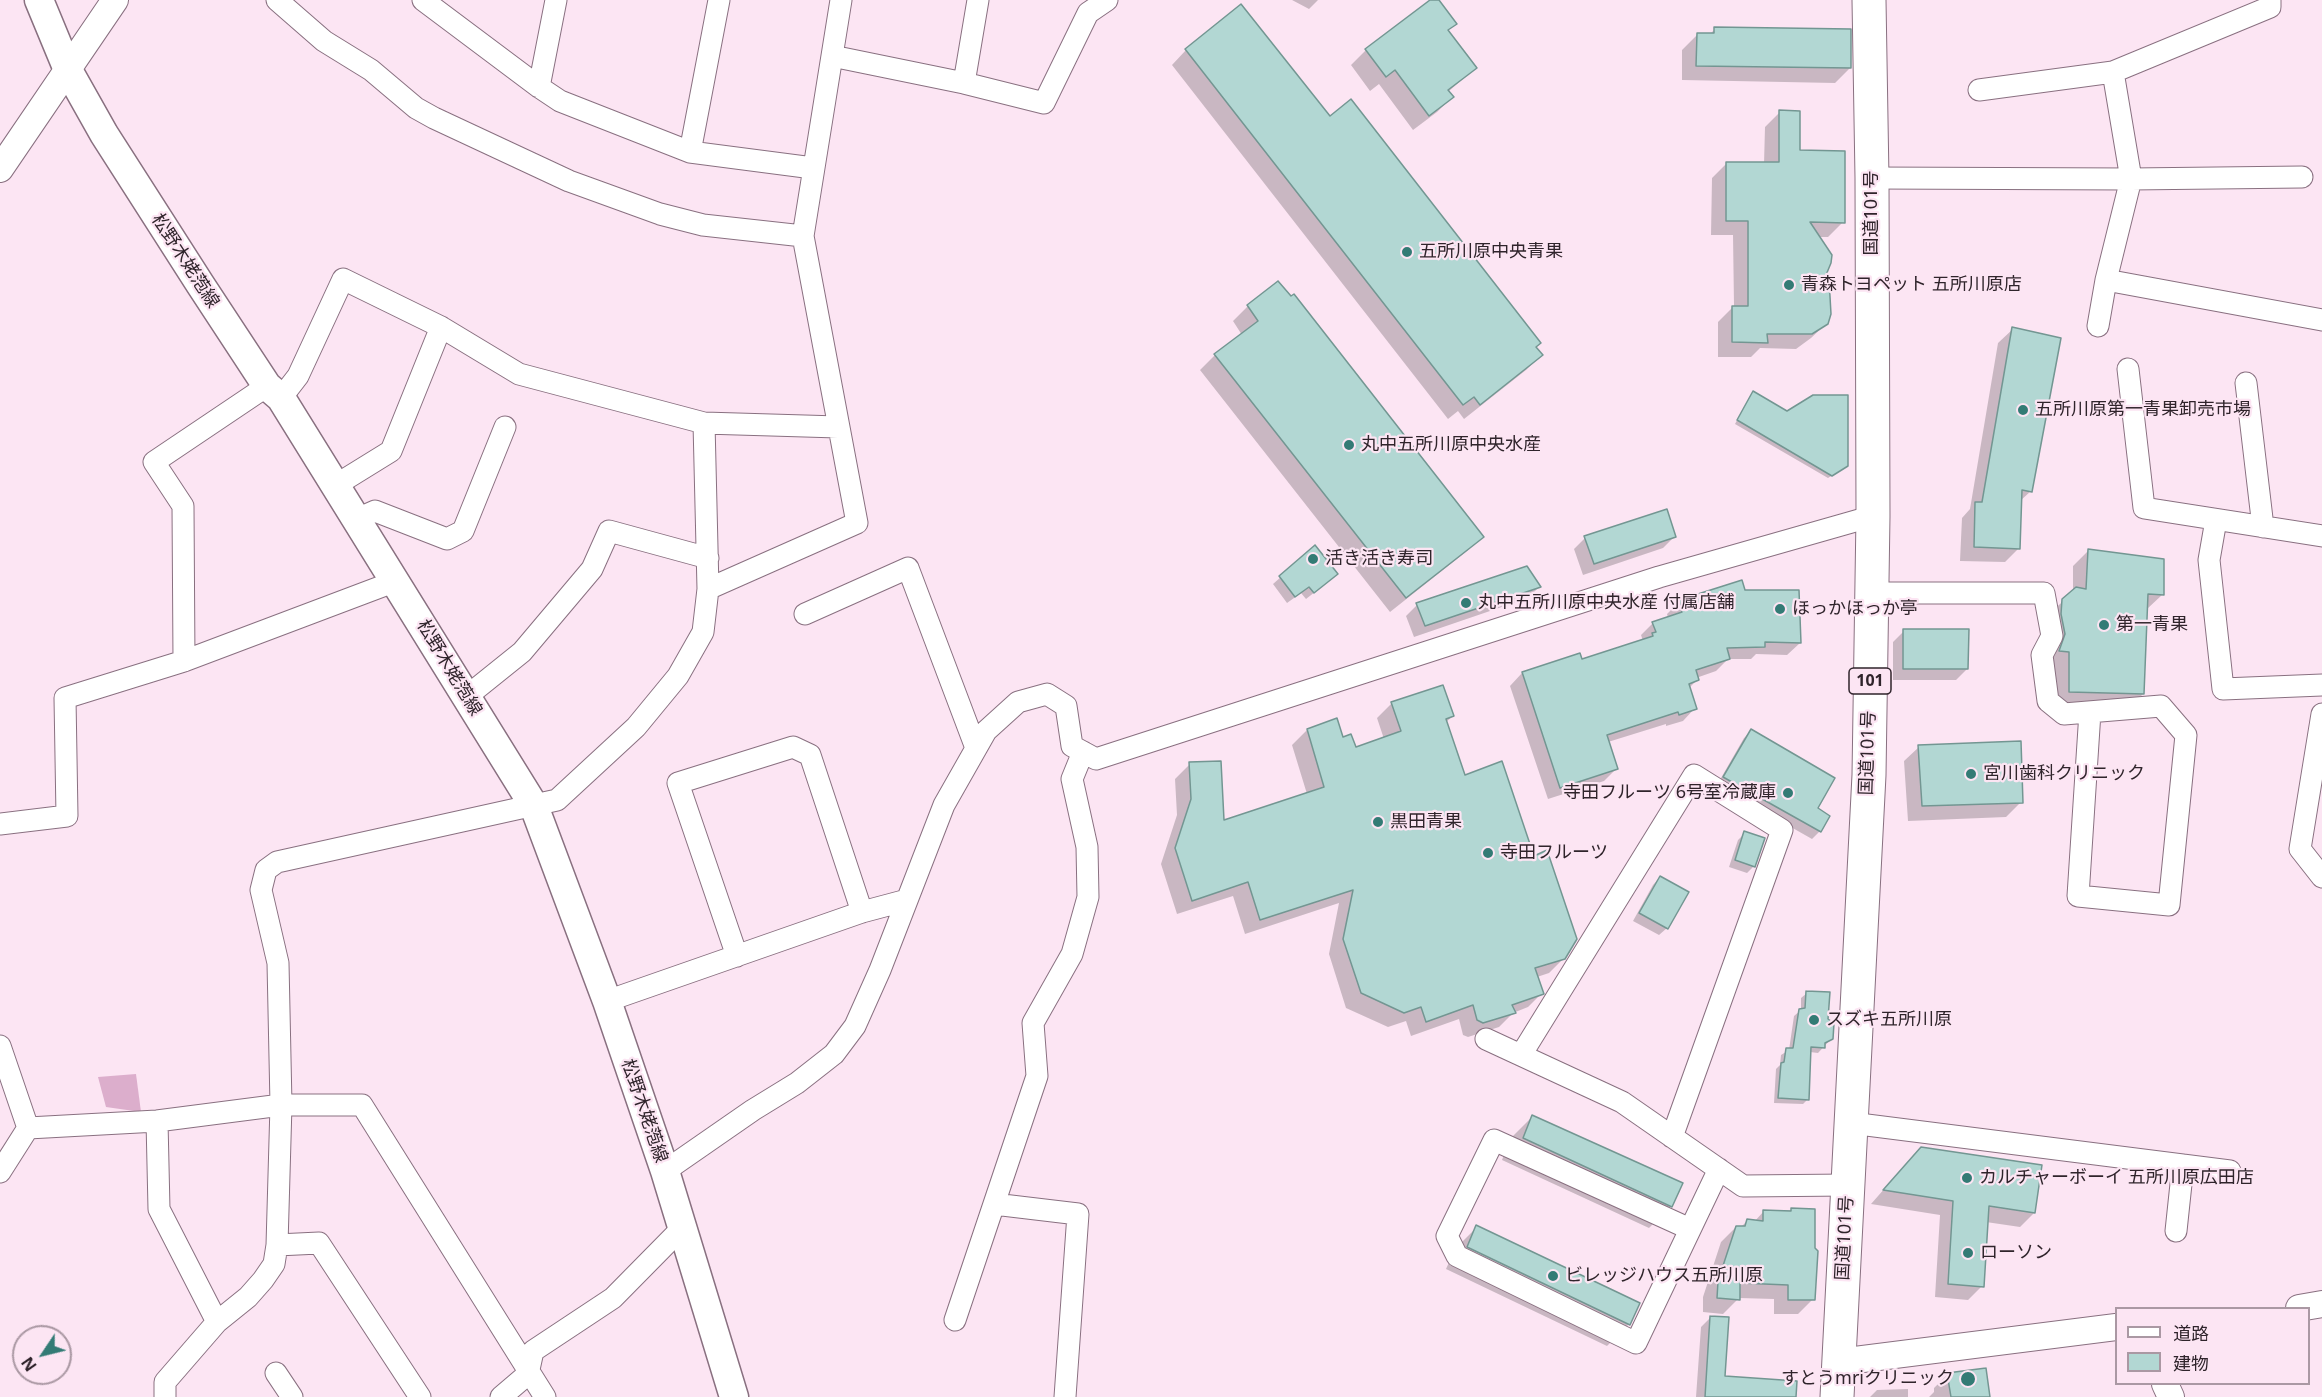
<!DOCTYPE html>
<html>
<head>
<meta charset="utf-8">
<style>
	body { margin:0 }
	#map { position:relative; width:2322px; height:1397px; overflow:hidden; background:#fce5f3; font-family:"Noto Sans","Noto Sans JP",sans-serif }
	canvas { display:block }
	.legend { position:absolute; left:2115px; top:1307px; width:195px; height:78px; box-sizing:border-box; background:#fce5f3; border:2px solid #aa98a3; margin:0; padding:8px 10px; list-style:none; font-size:18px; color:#2f242b }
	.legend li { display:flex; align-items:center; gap:12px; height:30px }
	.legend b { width:30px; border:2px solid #aa98a3 }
	.north { position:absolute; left:12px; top:1325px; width:60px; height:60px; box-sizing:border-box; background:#fce5f3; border:2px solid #aa98a3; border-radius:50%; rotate:235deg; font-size:16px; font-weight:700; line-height:24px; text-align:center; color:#2f242b }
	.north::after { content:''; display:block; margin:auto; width:21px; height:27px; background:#337b75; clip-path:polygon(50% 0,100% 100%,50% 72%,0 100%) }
</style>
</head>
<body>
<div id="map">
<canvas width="2322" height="1397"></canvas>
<ul class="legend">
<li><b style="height:8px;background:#fff"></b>道路</li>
<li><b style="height:16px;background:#b2d7d3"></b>建物</li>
</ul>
<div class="north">N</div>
</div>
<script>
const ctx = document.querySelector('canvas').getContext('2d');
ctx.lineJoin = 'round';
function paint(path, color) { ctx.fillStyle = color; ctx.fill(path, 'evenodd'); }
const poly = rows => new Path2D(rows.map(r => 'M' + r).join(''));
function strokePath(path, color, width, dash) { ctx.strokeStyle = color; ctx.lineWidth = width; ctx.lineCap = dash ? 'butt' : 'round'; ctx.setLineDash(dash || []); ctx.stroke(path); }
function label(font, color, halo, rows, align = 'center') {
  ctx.font = font + ' "Noto Sans","Noto Sans JP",sans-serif'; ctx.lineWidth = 4.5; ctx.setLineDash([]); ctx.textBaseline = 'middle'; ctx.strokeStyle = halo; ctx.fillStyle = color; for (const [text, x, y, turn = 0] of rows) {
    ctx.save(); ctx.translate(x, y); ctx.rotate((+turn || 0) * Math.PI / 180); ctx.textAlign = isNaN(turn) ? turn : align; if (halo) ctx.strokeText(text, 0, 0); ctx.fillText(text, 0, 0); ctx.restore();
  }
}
const green = poly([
	[136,1074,141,1112,106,1107,98,1077]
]);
const shadow = poly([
	[1292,0,1318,0,1309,9],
	[1433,0,1437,0,1455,23,1447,31,1475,68,1448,92,1452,97,1437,112,1413,130,1379,84,1370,91,1351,65,1366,50],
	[1715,29,1850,68,1835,83,1682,80,1682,50,1697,35,1709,35],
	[1186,50,1330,118,1541,355,1526,370,1464,419,1458,411,1448,419,1172,65],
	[1780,112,1798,152,1843,222,1828,237,1818,237,1824,275,1827,323,1811,338,1796,349,1760,348,1751,357,1718,357,1718,322,1734,306,1733,235,1711,235,1712,178,1727,163,1764,164,1765,127],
	[1278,283,1482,537,1467,551,1390,612,1200,370,1215,355,1242,335,1233,321,1248,306],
	[2013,329,2031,491,2020,501,2019,548,2005,562,1960,561,1962,518,1970,509,1998,343],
	[1750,396,1787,413,1843,469,1828,478,1735,424],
	[1674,537,1663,548,1583,575,1574,549,1585,538],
	[1315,547,1329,581,1306,599,1301,593,1287,603,1273,584],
	[2088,551,2162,595,2147,609,2143,694,2128,709,2055,706,2055,666,2045,665,2047,616,2073,592,2073,566],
	[1741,581,1744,592,1800,643,1787,655,1756,654,1751,659,1728,659,1716,671,1696,678,1697,680,1689,688,1695,708,1683,721,1666,726,1666,724,1608,742,1617,768,1604,781,1548,799,1510,686,1522,673,1579,655,1581,661,1643,641,1641,635,1653,623,1668,618,1667,614,1679,602],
	[1539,587,1528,598,1414,637,1406,616,1417,605],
	[1904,631,1967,669,1956,680,1893,680,1893,642],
	[1392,703,1453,716,1446,722,1464,776,1564,958,1549,973,1537,977,1543,992,1528,1007,1513,1013,1499,1027,1468,1037,1463,1035,1459,1019,1411,1036,1406,1021,1388,1027,1346,1008,1329,954,1339,903,1245,934,1233,896,1177,914,1161,864,1177,815,1175,779,1190,764,1222,822,1307,794,1292,745,1307,730,1342,739,1355,749,1384,739,1377,718],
	[1751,731,1816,808,1828,816,1819,832,1812,839,1717,785,1744,738],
	[1919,747,2021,802,2006,817,1908,821,1904,761],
	[1745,833,1754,866,1747,873,1729,867,1738,840],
	[1660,877,1687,892,1667,928,1659,935,1633,921,1653,885],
	[1807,993,1826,1019,1832,1038,1818,1053,1810,1052,1808,1099,1803,1104,1774,1103,1776,1069,1780,1065,1781,1055,1789,1050,1794,1016,1801,1010,1801,998],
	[1532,1117,1671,1206,1649,1228,1502,1160,1510,1139],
	[1907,1163,2034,1213,2020,1227,1986,1222,1982,1286,1968,1300,1935,1297,1940,1215,1871,1204],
	[1813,1210,1813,1299,1798,1314,1774,1314,1774,1299,1739,1298,1723,1314,1703,1312,1703,1297,1721,1242,1736,1227,1740,1228,1747,1221,1754,1222,1764,1211],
	[1477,1227,1629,1324,1607,1346,1446,1269,1455,1249],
	[1711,1317,1723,1377,1794,1397,1696,1397,1701,1327],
	[1948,1374,1988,1397,1929,1397,1934,1392,1934,1388],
	[1908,1389,1908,1397,1870,1397,1877,1390]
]);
const building = poly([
	[1430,0,1439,0,1457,24,1448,30,1477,68,1448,90,1454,97,1429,116,1395,70,1386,77,1365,49,1430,0],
	[1241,4,1330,116,1351,99,1541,343,1536,347,1543,355,1480,405,1474,397,1463,405,1185,49,1241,4],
	[1714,27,1851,29,1851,68,1696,66,1697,33,1714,33,1714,27],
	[1779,110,1800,111,1800,150,1845,151,1845,223,1810,222,1832,255,1831,263,1826,275,1829,279,1831,314,1828,324,1812,334,1767,334,1768,343,1732,342,1732,306,1748,306,1748,221,1726,221,1726,162,1779,162,1779,110],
	[1278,281,1291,296,1294,294,1484,537,1406,598,1214,354,1258,321,1247,305,1278,281],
	[2012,327,2061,338,2032,492,2022,490,2020,549,1974,547,1975,502,1982,502,2012,327],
	[1753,391,1787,411,1813,395,1848,395,1848,466,1832,476,1737,420,1753,391],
	[1667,509,1676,537,1594,564,1584,536,1667,509],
	[1315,545,1338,574,1314,593,1309,587,1295,597,1279,576,1315,545],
	[2088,549,2164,559,2164,595,2148,594,2144,694,2069,692,2069,652,2059,651,2065,634,2061,614,2062,599,2076,587,2086,589,2088,549],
	[1527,566,1541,587,1425,626,1416,603,1527,566],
	[1742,580,1745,590,1799,590,1801,643,1765,642,1765,647,1727,648,1730,659,1696,670,1699,680,1689,684,1697,709,1679,715,1678,712,1607,735,1618,769,1560,788,1522,672,1580,653,1582,659,1653,636,1652,633,1656,632,1652,622,1682,612,1679,600,1742,580],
	[1903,629,1969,629,1968,669,1903,669,1903,629],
	[1443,685,1454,716,1446,719,1465,775,1502,761,1534,856,1547,850,1577,939,1565,959,1535,968,1544,994,1512,1005,1516,1013,1483,1023,1477,1020,1473,1005,1426,1022,1421,1007,1404,1013,1361,993,1343,939,1353,890,1260,920,1248,882,1192,901,1175,848,1191,799,1189,762,1221,761,1224,820,1324,787,1307,729,1337,718,1343,737,1351,734,1356,747,1401,731,1391,702,1443,685],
	[1751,729,1835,778,1818,808,1830,816,1821,832,1723,777,1751,729],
	[2021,741,2023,803,1922,806,1918,745,2021,741],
	[1744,831,1765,838,1755,867,1735,860,1744,831],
	[1660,876,1689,892,1668,929,1639,913,1660,876],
	[1806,991,1830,992,1828,1019,1834,1023,1833,1039,1825,1043,1825,1048,1811,1047,1809,1100,1778,1098,1781,1063,1784,1062,1786,1048,1793,1048,1799,1009,1805,1008,1806,991],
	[1532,1115,1683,1183,1672,1207,1523,1138,1532,1115],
	[1921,1147,2042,1165,2035,1213,1989,1206,1984,1287,1948,1284,1953,1201,1883,1190,1921,1147],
	[1791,1208,1815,1209,1815,1248,1818,1251,1815,1300,1788,1300,1788,1285,1740,1283,1740,1300,1717,1298,1718,1281,1736,1226,1745,1226,1747,1219,1763,1221,1763,1210,1791,1211,1791,1208],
	[1476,1225,1640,1303,1630,1325,1467,1247,1476,1225],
	[1710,1316,1729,1317,1725,1376,1797,1381,1796,1397,1705,1397,1710,1316],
	[1986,1368,1990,1397,1951,1397,1947,1373,1986,1368]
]);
const minor = poly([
	[277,0,324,41,371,70,416,108,434,118,569,181,660,214,703,225,803,236],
	[423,0,539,87,560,101,690,152,813,168],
	[978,0,964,83,1044,103,1088,13,1107,0],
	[832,56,964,83],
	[539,87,556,0],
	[1979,90,2113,72,2270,7,2270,0],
	[690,152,719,0],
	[1872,178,2131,179,2302,177],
	[2106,280,2322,320],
	[2098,326,2106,280,2131,179,2113,72],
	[2128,369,2144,508,2322,536],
	[2246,383,2263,527],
	[281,398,298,376,343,279,441,327,519,374,704,423,838,427],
	[336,485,391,451,441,327],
	[357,519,375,511,447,539,463,531,505,427],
	[2216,520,2209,560,2223,689,2322,685],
	[708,589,857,523,803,236,841,0],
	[1872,593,2044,593,2052,636,2042,655,2048,701,2064,714,2161,706,2186,735,2169,905,2078,896,2090,712],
	[805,614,908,568,976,748],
	[184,661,183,506,154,462,267,386],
	[466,697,522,652,592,569,609,531,708,558],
	[2322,714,2300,849,2322,877],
	[0,824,67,816,65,698,184,661,396,581],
	[737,956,678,783,793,747,810,755,862,912],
	[607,1001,862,912,907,900],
	[1486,1039,1622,1102,1743,1186,1848,1185],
	[0,1046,28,1128],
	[1521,1055,1694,775,1782,830,1672,1137],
	[157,1121,159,1209,217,1322],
	[1851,1123,2230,1171],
	[28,1128,157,1121,281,1105,362,1105,545,1397],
	[665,1171,753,1110,797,1083,834,1054,855,1026,880,970,944,805,986,731,1018,702,1047,694,1066,706,1072,746,1096,759,1659,577,1873,516],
	[0,1172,28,1128],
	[994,1204,1078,1214,1065,1397],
	[1690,1229,1494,1140,1447,1236,1457,1256,1636,1343,1719,1169],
	[2176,1231,2183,1165],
	[277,1245,319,1243,420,1397],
	[955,1320,1037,1076,1033,1023,1072,954,1088,897,1087,847,1072,779,1083,752],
	[276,1373,292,1397],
	[165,1397,165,1382,217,1322,248,1297,263,1280,274,1264,277,1245,281,1105,278,963,261,890,266,870,277,862,557,800,636,727,678,676,703,632,708,589,704,423],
	[501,1397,528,1374,533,1351,613,1298,681,1229]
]);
const tertiary = poly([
	[0,169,115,0],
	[2299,1308,2322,1304],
	[1839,1362,2116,1327],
	[2165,1384,2171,1397]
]);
const secondary = poly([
	[39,0,68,70,104,134,200,284,267,386,281,398,534,806,607,1001,665,1171,734,1397]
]);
const trunk = poly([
	[1837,1397,1869,775,1873,516,1872,178,1869,0]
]);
const markers = [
	[1407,252,6,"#337b75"],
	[1789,285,6,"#337b75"],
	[2023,410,6,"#337b75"],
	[1349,445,6,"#337b75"],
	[1313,559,6,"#337b75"],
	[1466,603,6,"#337b75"],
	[1780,609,6,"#337b75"],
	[2104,625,6,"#337b75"],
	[1971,774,6,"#337b75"],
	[1788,793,6,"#337b75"],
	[1378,822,6,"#337b75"],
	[1488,853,6,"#337b75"],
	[1814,1020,6,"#337b75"],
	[1967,1178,6,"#337b75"],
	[1968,1253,6,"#337b75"],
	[1553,1276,6,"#337b75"],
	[1968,1379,8,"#337b75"]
];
const shields = [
	[1870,681,42]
];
const shieldNames = [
	["101",1870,681]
];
const streetNames = [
	["国道101号",1872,213,-90],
	["松野木姥萢線",185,261,57],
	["松野木姥萢線",449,668,59],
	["国道101号",1868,753,-88],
	["松野木姥萢線",644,1111,71],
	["国道101号",1845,1238,-87]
];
const poiNames = [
	["五所川原中央青果",1419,252],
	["青森トヨペット 五所川原店",1801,285],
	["五所川原第一青果卸売市場",2035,410],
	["丸中五所川原中央水産",1361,445],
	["活き活き寿司",1325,559],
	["丸中五所川原中央水産 付属店舗",1478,603],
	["ほっかほっか亭",1792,609],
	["第一青果",2116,625],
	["宮川歯科クリニック",1983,774],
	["寺田フルーツ 6号室冷蔵庫",1776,793,"right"],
	["黒田青果",1390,822],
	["寺田フルーツ",1500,853],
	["スズキ五所川原",1826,1020],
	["カルチャーボーイ 五所川原広田店",1979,1178],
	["ローソン",1980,1253],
	["ビレッジハウス五所川原",1565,1276],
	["すとうmriクリニック",1954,1379,"right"]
];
paint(green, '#dcaecc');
paint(shadow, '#0003');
paint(building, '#b2d7d3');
strokePath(building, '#739692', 1.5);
strokePath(minor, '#897080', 23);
strokePath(tertiary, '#897080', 28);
strokePath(secondary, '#897080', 31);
strokePath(trunk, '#897080', 35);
strokePath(minor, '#fff', 21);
strokePath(tertiary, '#fff', 26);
strokePath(secondary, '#fff', 28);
strokePath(trunk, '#fff', 33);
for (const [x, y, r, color] of markers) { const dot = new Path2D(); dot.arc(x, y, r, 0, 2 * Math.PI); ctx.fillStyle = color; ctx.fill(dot); strokePath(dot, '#fce5f3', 2); }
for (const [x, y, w] of shields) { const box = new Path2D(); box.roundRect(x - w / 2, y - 13, w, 26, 4.5); ctx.fillStyle = '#fce5f3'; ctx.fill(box); strokePath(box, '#2f242b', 1.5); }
label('bold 16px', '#2f242b', null, shieldNames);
label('18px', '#2f242b', '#fce5f3', streetNames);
label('18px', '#2f242b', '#fce5f3', poiNames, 'left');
</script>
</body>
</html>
